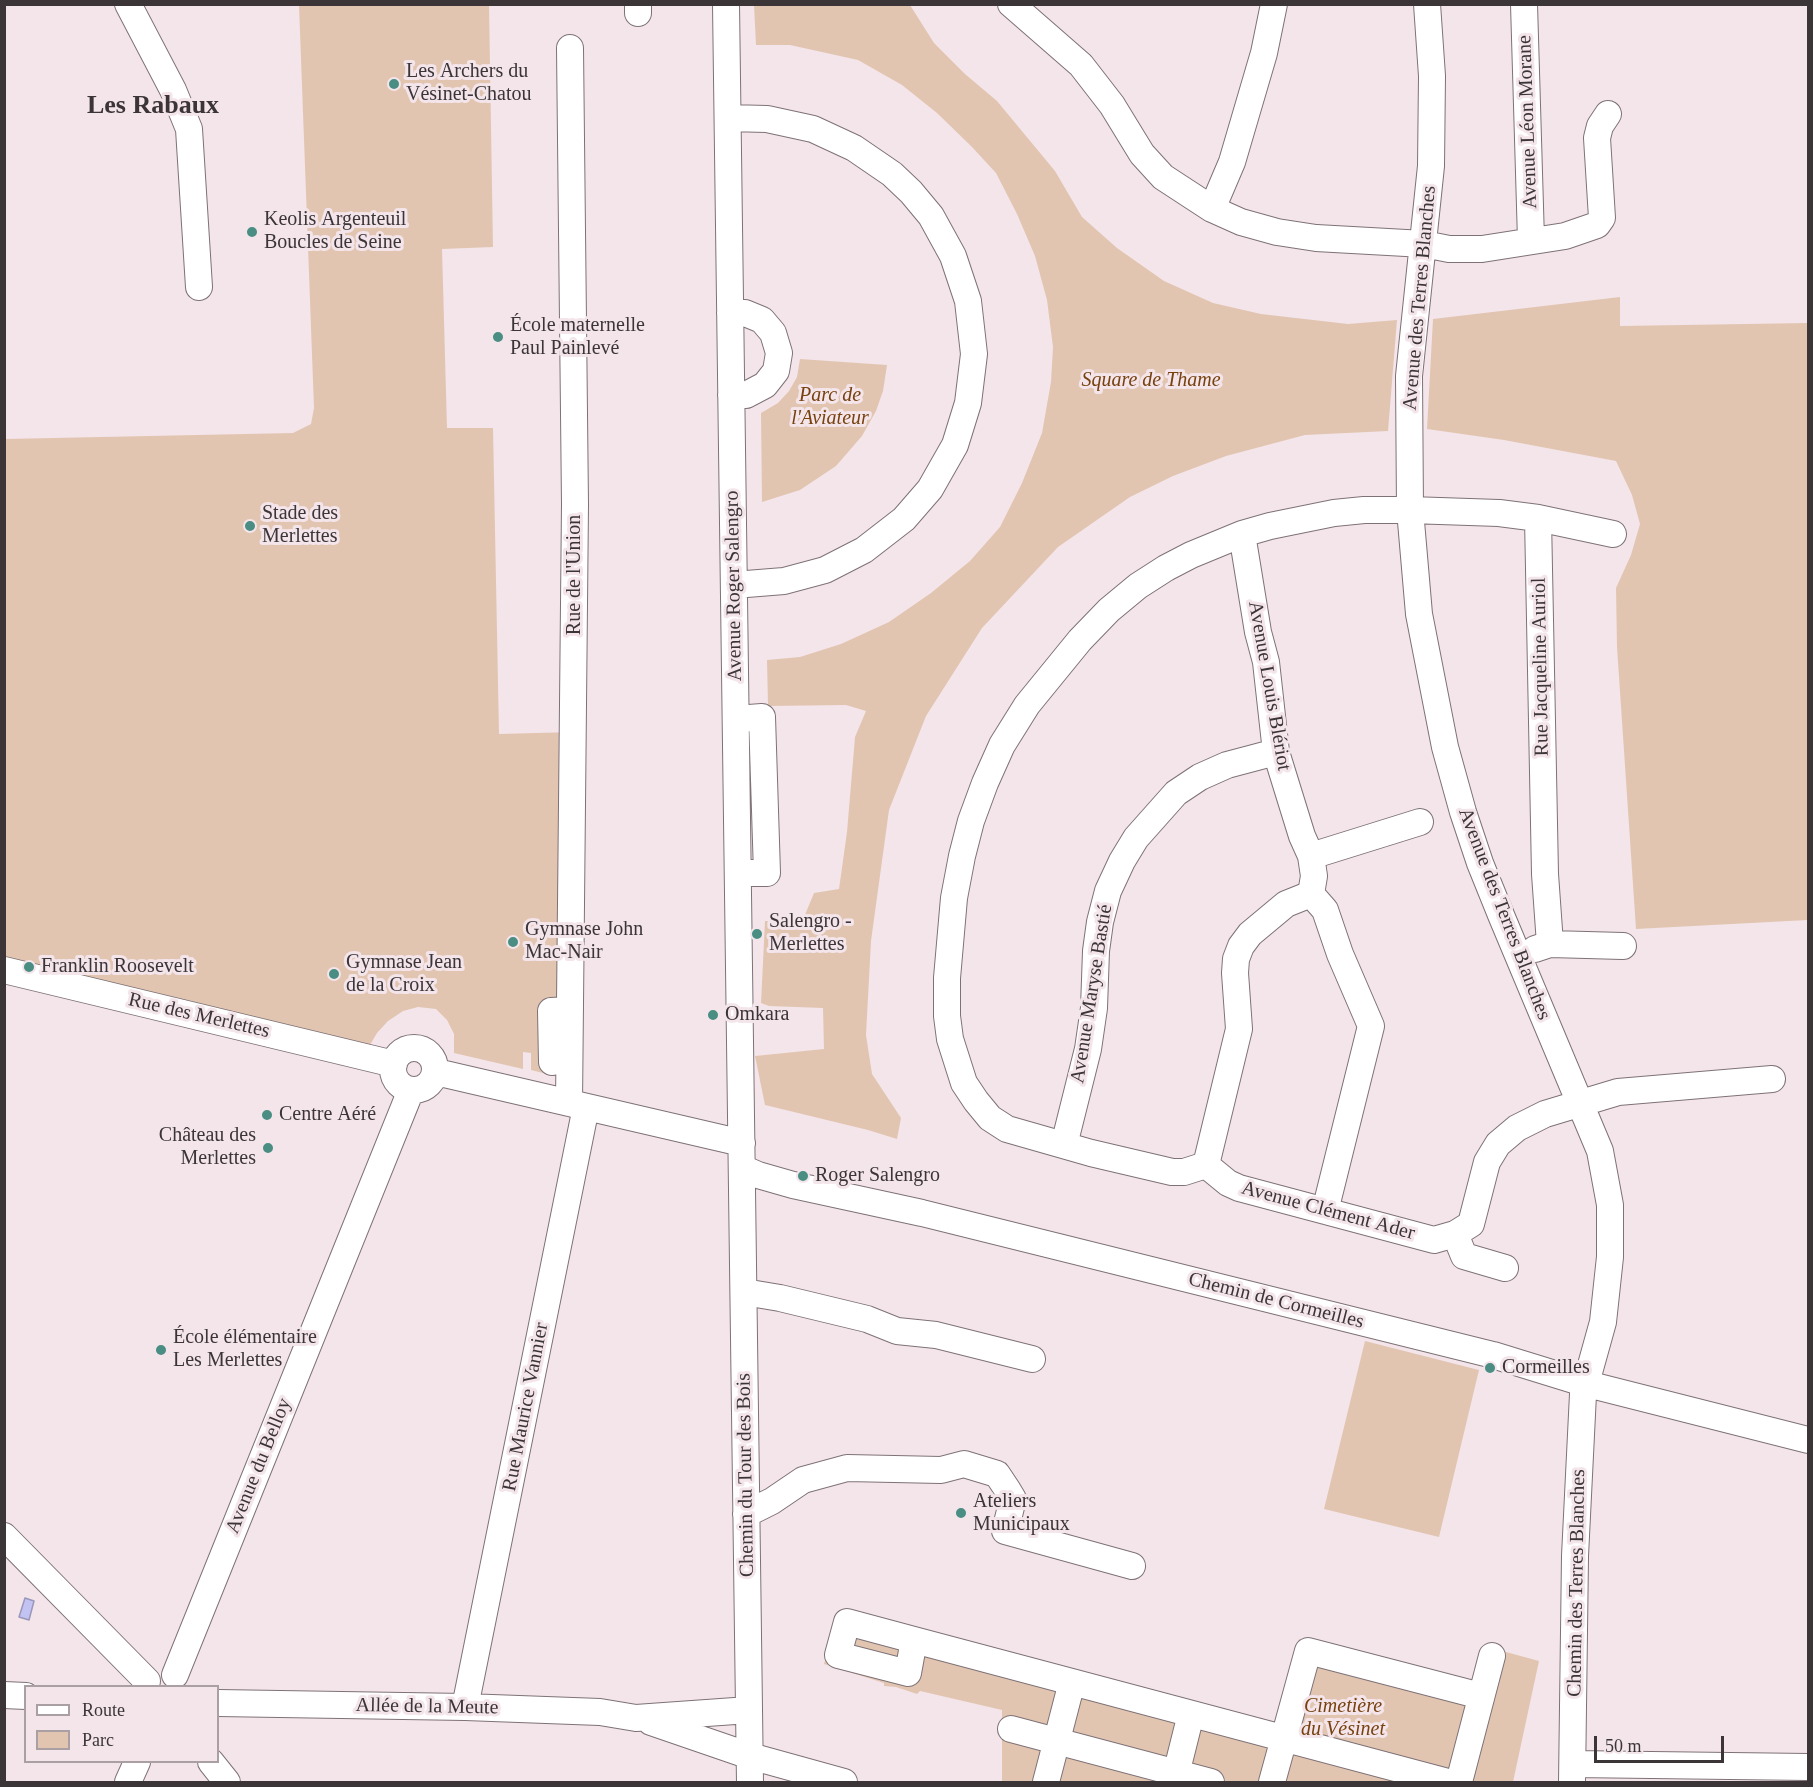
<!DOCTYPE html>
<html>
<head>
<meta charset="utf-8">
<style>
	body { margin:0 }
	#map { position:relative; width:1813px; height:1787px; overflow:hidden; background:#f4e5eb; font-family:Georgia,serif }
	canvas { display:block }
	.frame { position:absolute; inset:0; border:6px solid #3b3538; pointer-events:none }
	.legend { position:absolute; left:24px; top:1685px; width:195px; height:78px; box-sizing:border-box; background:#f4e5eb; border:2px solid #aa9fa3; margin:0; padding:8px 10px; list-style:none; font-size:18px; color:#3b3538 }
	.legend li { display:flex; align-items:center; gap:12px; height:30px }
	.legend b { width:30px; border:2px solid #aa9fa3 }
	.scale { position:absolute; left:1594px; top:1736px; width:130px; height:27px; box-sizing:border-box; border:3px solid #3b3538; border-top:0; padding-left:8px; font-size:18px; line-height:21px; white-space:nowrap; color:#3b3538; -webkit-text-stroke:4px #f4e5eb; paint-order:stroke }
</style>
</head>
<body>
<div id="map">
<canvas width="1813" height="1787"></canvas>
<div class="frame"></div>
<ul class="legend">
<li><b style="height:8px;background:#fff"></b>Route</li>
<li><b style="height:16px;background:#e1c5b0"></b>Parc</li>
</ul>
<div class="scale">50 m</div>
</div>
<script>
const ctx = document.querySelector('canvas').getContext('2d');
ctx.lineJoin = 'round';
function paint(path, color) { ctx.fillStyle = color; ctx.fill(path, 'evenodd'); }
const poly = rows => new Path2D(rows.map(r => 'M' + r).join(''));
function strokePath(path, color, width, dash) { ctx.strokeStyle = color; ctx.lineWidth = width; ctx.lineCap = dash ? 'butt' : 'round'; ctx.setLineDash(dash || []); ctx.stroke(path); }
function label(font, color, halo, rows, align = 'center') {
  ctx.font = font + ' Georgia,serif'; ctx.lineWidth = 6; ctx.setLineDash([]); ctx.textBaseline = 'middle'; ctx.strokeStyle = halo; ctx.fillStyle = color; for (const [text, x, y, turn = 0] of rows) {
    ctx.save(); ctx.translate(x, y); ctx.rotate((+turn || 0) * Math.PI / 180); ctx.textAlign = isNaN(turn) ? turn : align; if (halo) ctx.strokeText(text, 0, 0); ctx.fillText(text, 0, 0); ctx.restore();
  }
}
const green = poly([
	[299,5,489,5,493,247,442,249,447,428,493,428,499,734,574,732,563,1078,531,1070,531,1053,523,1052,523,1069,454,1053,454,1034,447,1020,436,1009,418,1007,403,1011,388,1021,377,1033,364,1055,5,969,5,439,293,433,311,424,314,408],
	[754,5,910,5,934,43,965,74,997,101,1055,171,1082,217,1117,248,1164,281,1213,303,1261,314,1348,324,1397,320,1388,431,1305,435,1226,456,1173,476,1130,497,1058,547,982,628,926,716,889,810,871,941,866,1035,872,1074,901,1118,897,1139,868,1130,765,1105,755,1056,824,1049,823,1008,769,1006,761,1003,765,921,802,922,814,893,839,889,847,832,855,737,866,711,846,705,768,706,767,660,800,657,841,644,889,622,931,593,970,561,1000,527,1022,483,1042,433,1051,382,1053,347,1047,300,1035,256,1017,214,996,173,972,147,937,113,902,85,858,60,790,45,756,45],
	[1620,297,1620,326,1808,323,1808,920,1636,929,1617,647,1616,588,1631,555,1640,524,1632,495,1616,461,1504,440,1427,429,1433,319],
	[800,359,887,365,883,391,876,411,862,436,836,466,800,490,762,502,761,413,778,403,789,391,797,377],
	[1365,1341,1479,1370,1439,1537,1324,1509],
	[839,1614,1273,1730,1299,1639,1465,1685,1472,1682,1477,1674,1484,1646,1539,1661,1513,1782,1002,1782,1002,1710,920,1691,917,1694,896,1687,884,1686,884,1683,824,1664]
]);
const water = poly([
	[25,1598,34,1601,29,1620,19,1617,25,1598]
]);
const minor = poly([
	[128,4,173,90,189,129,199,287],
	[638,4,638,13],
	[726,4,750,1782],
	[1011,4,1081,65,1112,105,1142,154,1163,177,1212,209,1241,222,1277,232,1316,238,1424,244,1449,249,1482,249,1565,236,1597,225,1602,218,1597,138,1600,126,1608,114],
	[1427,4,1432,76,1431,166,1409,376,1410,510,1419,614,1445,747,1463,812,1480,863,1501,915,1600,1151,1610,1205,1610,1257,1603,1322,1583,1394,1575,1556,1572,1782],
	[1524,4,1531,240],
	[728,118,767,119,813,129,854,148,892,174,911,192,931,216,953,256,968,301,974,354,968,403,955,445,930,489,904,519,864,550,825,570,784,581,734,585],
	[1212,209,1232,162,1264,53,1274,4],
	[730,313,745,313,762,320,773,333,779,353,776,371,765,385,746,395,731,395],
	[1538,518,1613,534],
	[1242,534,1258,632,1266,662,1276,752,1302,836,1311,856,1314,876,1311,894,1325,910,1340,954,1371,1026,1325,1211],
	[736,719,762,717,767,873,738,873],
	[1311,856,1420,822],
	[1550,944,1545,874,1538,518,1499,513,1410,510,1364,510,1334,513,1270,526,1242,534,1191,555,1166,568,1138,586,1109,610,1080,640,1027,705,1002,745,985,783,971,821,962,856,954,898,947,978,947,1016,950,1039,964,1083,976,1101,990,1118,1007,1129,1091,1153,1172,1172,1184,1172,1206,1165,1228,1183,1239,1188,1434,1240,1455,1234,1471,1224,1487,1162,1498,1144,1517,1128,1545,1114,1618,1092,1772,1079],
	[1535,949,1550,944,1623,946],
	[4,970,394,1064],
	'393 1069a21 21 0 1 1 42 0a21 21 0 1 1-42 0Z',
	[552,1062,551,1011,570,1010],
	[436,1072,742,1143],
	[569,1103,575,504,570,48],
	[1064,1145,1088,1049,1094,1008,1096,951,1100,922,1108,891,1122,861,1136,838,1176,793,1200,777,1227,765,1276,752],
	[1206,1165,1239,1029,1235,973,1236,959,1241,946,1250,934,1286,904,1311,894],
	[742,1168,758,1175,793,1185,922,1213,1493,1355,1587,1384,1808,1440],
	[1455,1234,1464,1256,1505,1268],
	[744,1292,780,1298,867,1319,897,1331,936,1335,1032,1359],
	[746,1514,772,1501,803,1480,847,1468,941,1470,964,1464,997,1474,1007,1489,1013,1499,1005,1531,1132,1566],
	[4,1536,147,1681],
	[914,1640,908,1673,838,1655,847,1622,914,1640,1448,1782],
	[175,1675,411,1090],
	[4,1695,26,1696],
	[218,1703,465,1707,600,1712,636,1718,749,1710],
	[465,1707,586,1107],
	[651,1722,750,1756,844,1782],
	[1011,1729,1211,1782],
	[211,1762,227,1782],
	[1573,1764,1808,1767],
	[128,1782,137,1762],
	[1046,1782,1072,1682],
	[1174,1782,1191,1714],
	[1272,1782,1308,1651,1481,1696],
	[1459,1782,1492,1656]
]);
const markers = [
	[394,84,6,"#498d83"],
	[252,232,6,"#498d83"],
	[498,337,6,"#498d83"],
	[250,526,6,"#498d83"],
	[757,934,6,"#498d83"],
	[513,942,6,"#498d83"],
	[29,967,6,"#498d83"],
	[334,974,6,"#498d83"],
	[713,1015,6,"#498d83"],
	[267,1115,6,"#498d83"],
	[268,1148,6,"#498d83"],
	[803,1176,6,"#498d83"],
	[161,1350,6,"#498d83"],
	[1490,1368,6,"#498d83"],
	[961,1513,6,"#498d83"]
];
const poiNames = [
	["Les Archers du",406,72],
	["Vésinet-Chatou",406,95],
	["Keolis Argenteuil",264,220],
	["Boucles de Seine",264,243],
	["École maternelle",510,326],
	["Paul Painlevé",510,349],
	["Stade des",262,514],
	["Merlettes",262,537],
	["Salengro -",769,922],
	["Merlettes",769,945],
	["Gymnase John",525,930],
	["Mac-Nair",525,953],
	["Gymnase Jean",346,963],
	["de la Croix",346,986],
	["Franklin Roosevelt",41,967],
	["Omkara",725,1015],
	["Centre Aéré",279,1115],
	["Château des",256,1136,"right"],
	["Merlettes",256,1159,"right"],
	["Roger Salengro",815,1176],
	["École élémentaire",173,1338],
	["Les Merlettes",173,1361],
	["Cormeilles",1502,1368],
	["Ateliers",973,1502],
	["Municipaux",973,1525]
];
const streetNames = [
	["Avenue Léon Morane",1528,122,-92],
	["Avenue des Terres Blanches",1420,298,-85],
	["Rue de l'Union",575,575,-90],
	["Avenue Roger Salengro",734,586,-91],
	["Rue Jacqueline Auriol",1541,667,-91],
	["Avenue Louis Blériot",1269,686,80],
	["Avenue des Terres Blanches",1504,914,69],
	["Avenue Maryse Bastié",1092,994,-81],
	["Rue des Merlettes",199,1016,13],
	["Avenue Clément Ader",1328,1211,15],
	["Chemin de Cormeilles",1276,1301,14],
	["Rue Maurice Vannier",526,1407,-79],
	["Avenue du Belloy",259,1466,-68],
	["Chemin du Tour des Bois",746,1475,-91],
	["Chemin des Terres Blanches",1577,1583,-89],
	["Allée de la Meute",427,1707,1]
];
const parkNames = [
	["Square de Thame",1151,381],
	["Parc de",830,396],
	["l'Aviateur",830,419],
	["Cimetière",1343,1707],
	["du Vésinet",1343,1730]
];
const districtNames = [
	["Les Rabaux",153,106]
];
paint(green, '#e1c5b0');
paint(water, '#c2c3f2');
strokePath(water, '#9a98ba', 1.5);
strokePath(minor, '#7e7277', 28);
strokePath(minor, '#fff', 26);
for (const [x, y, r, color] of markers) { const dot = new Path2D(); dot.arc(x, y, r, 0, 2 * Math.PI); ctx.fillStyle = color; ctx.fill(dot); strokePath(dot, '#f4e5eb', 2); }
label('20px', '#3b3538', '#f4e5eb', poiNames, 'left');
label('20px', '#3b3538', '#f4e5eb', streetNames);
label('italic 20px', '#77420f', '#f4e5eb', parkNames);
label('bold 26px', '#3b3538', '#f4e5eb', districtNames);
</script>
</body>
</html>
